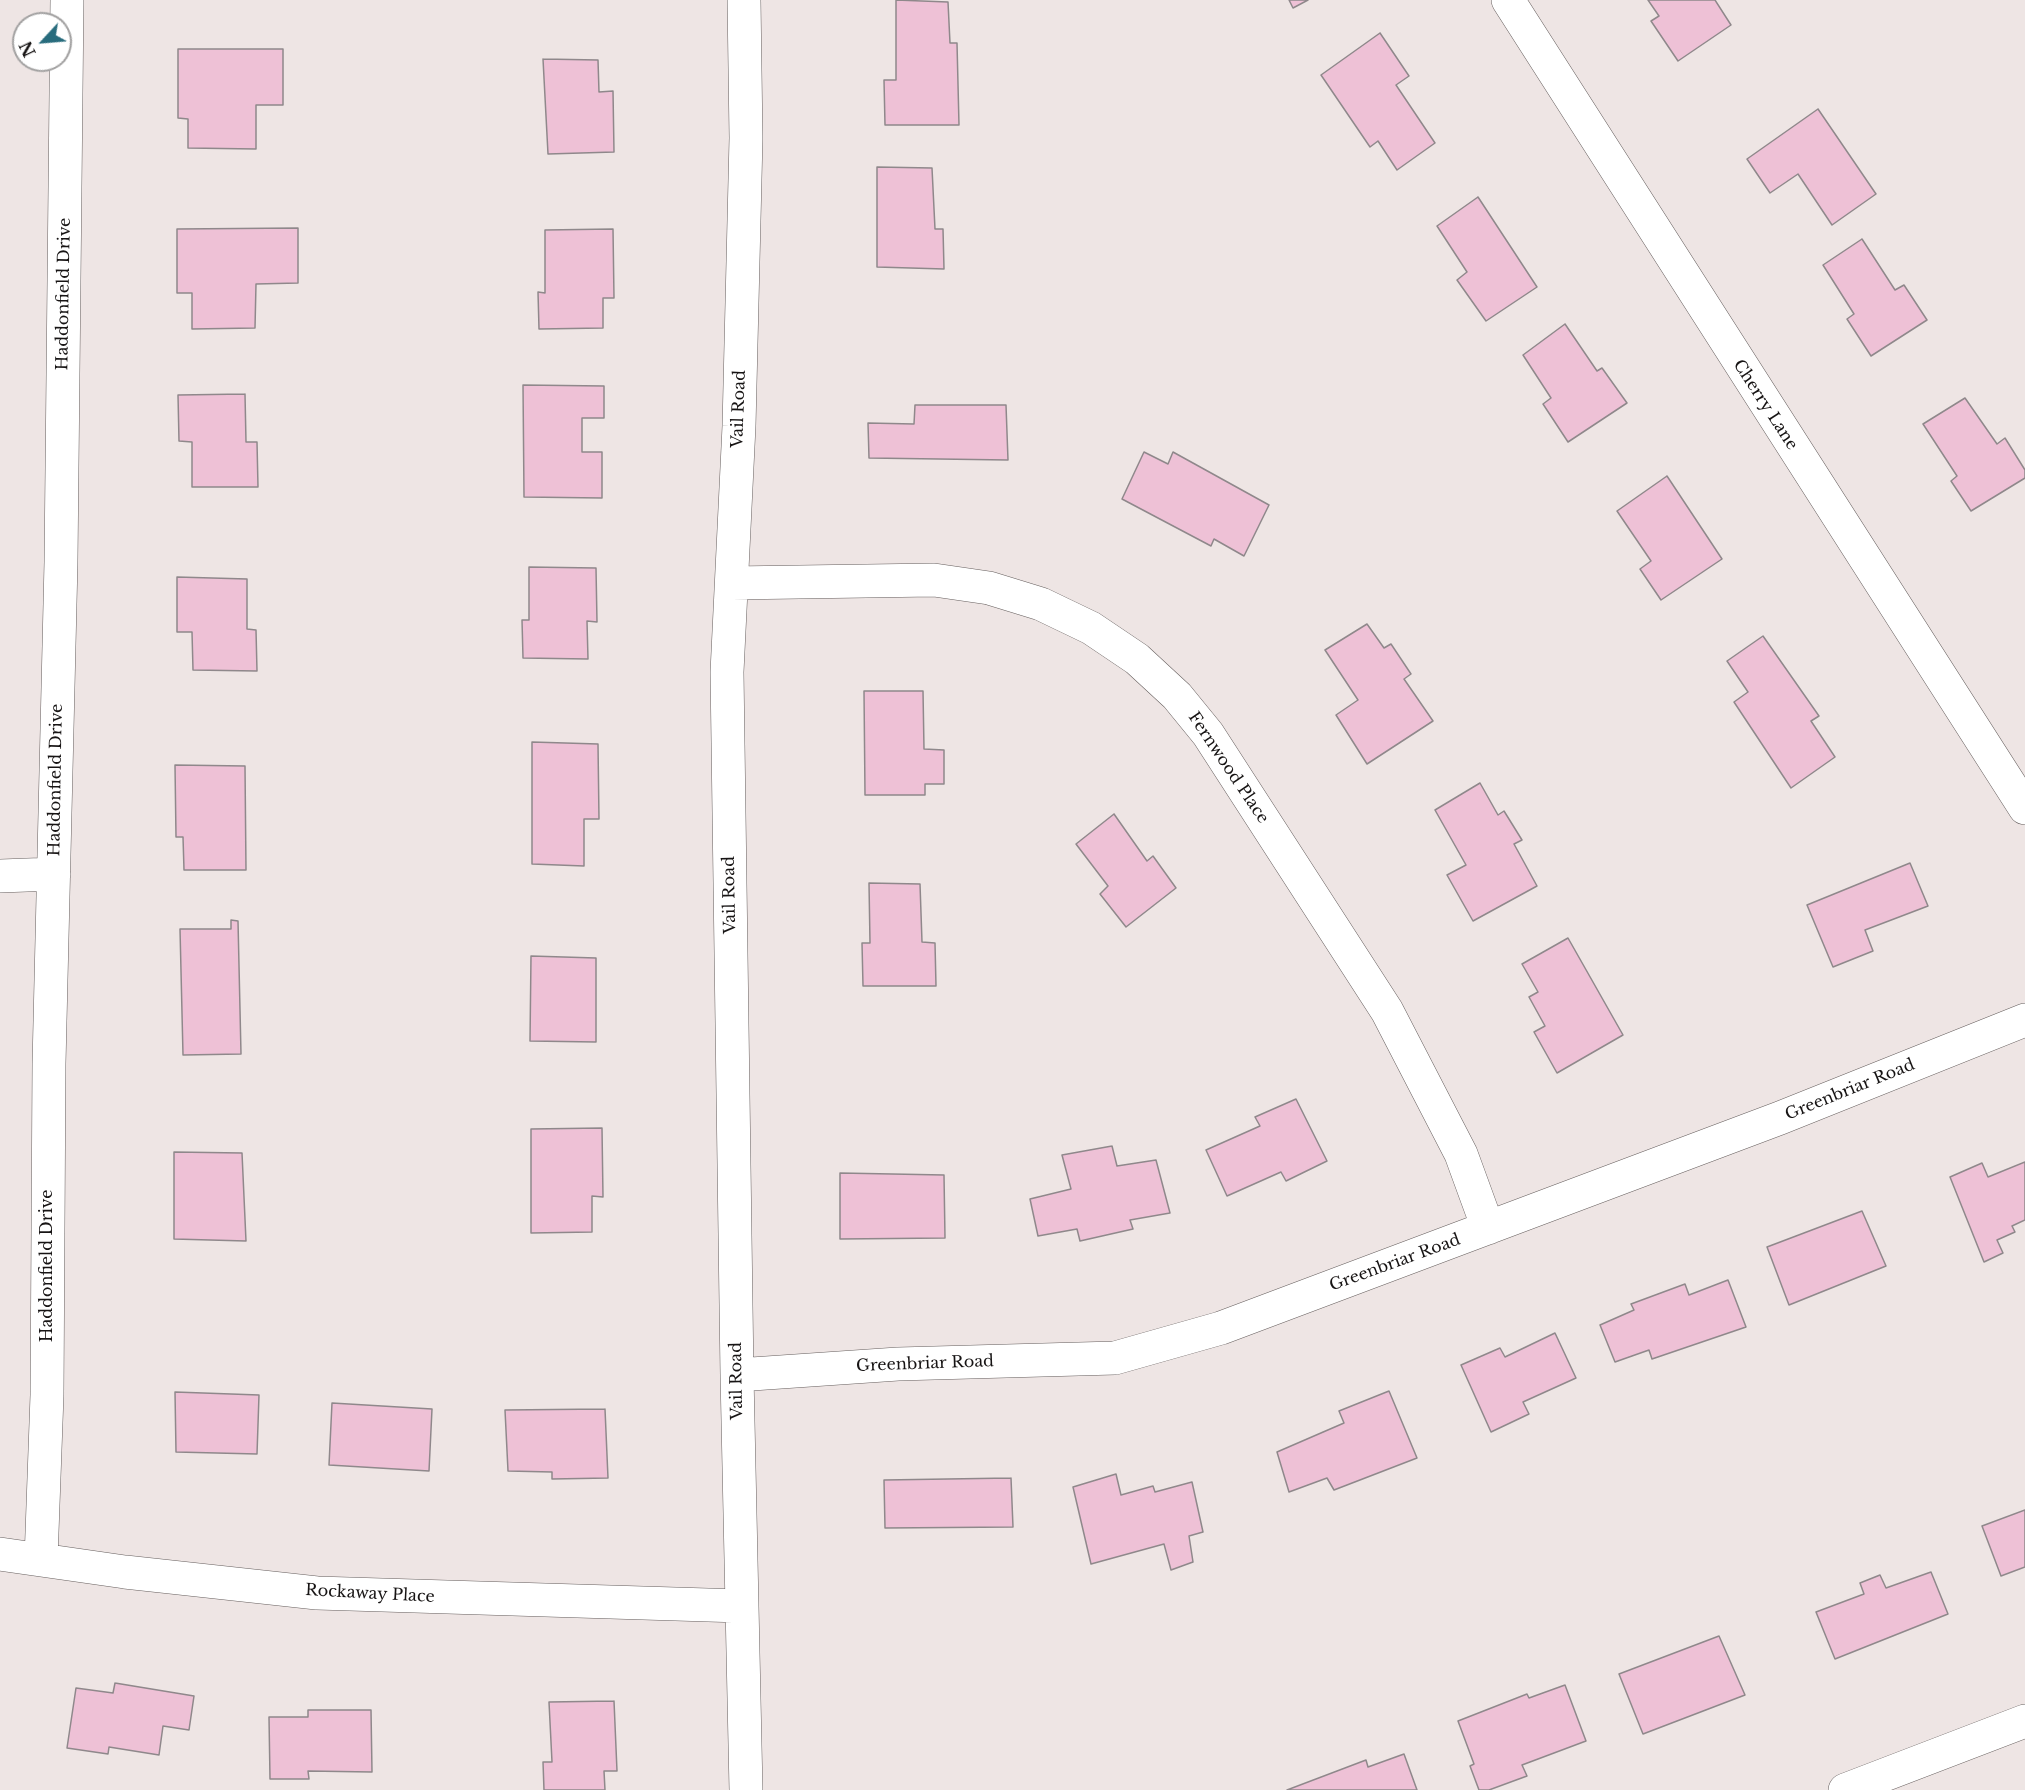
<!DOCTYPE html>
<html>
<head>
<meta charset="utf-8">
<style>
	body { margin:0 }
	#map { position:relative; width:2025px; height:1790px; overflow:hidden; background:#eee5e4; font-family:"Libre Baskerville",serif }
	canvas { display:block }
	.north { position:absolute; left:12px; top:12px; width:60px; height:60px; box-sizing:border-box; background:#fff; border:2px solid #a2a1a1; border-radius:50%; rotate:244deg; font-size:16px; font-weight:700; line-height:24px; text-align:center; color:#171414 }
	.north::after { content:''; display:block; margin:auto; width:21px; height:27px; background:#286c7d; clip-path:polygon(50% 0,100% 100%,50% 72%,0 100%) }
</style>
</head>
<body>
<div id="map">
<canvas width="2025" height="1790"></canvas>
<div class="north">N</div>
</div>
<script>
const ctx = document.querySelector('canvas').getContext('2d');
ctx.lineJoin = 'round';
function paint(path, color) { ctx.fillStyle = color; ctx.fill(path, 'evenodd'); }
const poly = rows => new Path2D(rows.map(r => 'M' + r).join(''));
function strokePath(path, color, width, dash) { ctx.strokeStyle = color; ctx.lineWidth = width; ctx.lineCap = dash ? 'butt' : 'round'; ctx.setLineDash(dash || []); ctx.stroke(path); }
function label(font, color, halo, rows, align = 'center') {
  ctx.font = font + ' "Libre Baskerville",serif'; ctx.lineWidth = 4.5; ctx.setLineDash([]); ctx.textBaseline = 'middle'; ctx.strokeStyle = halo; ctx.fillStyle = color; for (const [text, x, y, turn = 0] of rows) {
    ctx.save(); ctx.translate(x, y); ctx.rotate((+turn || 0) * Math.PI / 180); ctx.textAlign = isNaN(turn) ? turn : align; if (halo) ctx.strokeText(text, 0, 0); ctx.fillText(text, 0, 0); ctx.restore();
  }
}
const building = poly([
	[896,0,948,2,950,43,957,43,959,125,885,125,884,80,896,80,896,0],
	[1289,0,1308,0,1293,8,1289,0],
	[1648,0,1715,0,1731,25,1678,61,1651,21,1659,16,1648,0],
	[1380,33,1409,76,1396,85,1435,143,1397,170,1378,141,1370,147,1321,75,1380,33],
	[178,49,283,49,283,105,256,105,256,149,188,148,188,119,178,118,178,49],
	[543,59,598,60,599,92,613,91,614,152,548,154,543,59],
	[1818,109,1876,194,1832,225,1798,174,1770,193,1747,159,1818,109],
	[877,167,932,168,935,229,943,229,944,269,877,267,877,167],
	[1478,197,1537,287,1486,321,1457,280,1467,272,1437,226,1478,197],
	[298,228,298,283,256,284,255,328,192,329,192,293,177,293,177,229,298,228],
	[613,229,614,298,603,298,603,328,539,329,538,292,545,293,545,230,613,229],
	[1862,239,1895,290,1904,285,1927,320,1871,356,1847,319,1854,314,1823,265,1862,239],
	[1565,324,1597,371,1602,368,1627,403,1568,442,1543,404,1551,398,1523,355,1565,324],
	[523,385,604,386,604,418,582,418,582,452,602,452,602,498,524,497,523,385],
	[245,394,246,442,257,442,258,487,192,487,192,442,179,441,178,395,245,394],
	[1965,398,1997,444,2005,438,2025,470,2025,478,1971,511,1951,481,1957,476,1923,424,1965,398],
	[915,405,1006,405,1008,460,869,458,868,423,914,424,915,405],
	[1144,452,1168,464,1173,452,1269,505,1244,556,1214,539,1211,546,1122,499,1144,452],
	[1667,476,1722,559,1661,600,1640,569,1651,561,1617,511,1667,476],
	[529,567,596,568,597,622,587,621,588,659,523,658,522,620,529,620,529,567],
	[177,577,247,579,247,629,256,630,257,671,193,670,192,632,177,632,177,577],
	[1367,624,1384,648,1391,644,1411,674,1404,679,1433,721,1367,764,1336,715,1358,700,1325,650,1367,624],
	[1763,636,1819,716,1811,721,1835,757,1791,788,1734,702,1748,692,1727,661,1763,636],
	[864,691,923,691,924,749,944,750,944,784,925,784,925,795,865,795,864,691],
	[532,742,598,744,599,819,584,819,584,866,532,864,532,742],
	[175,765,245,766,246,870,184,870,183,837,176,837,175,765],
	[1480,783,1498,815,1504,811,1522,840,1514,844,1537,886,1473,921,1447,875,1466,865,1435,810,1480,783],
	[1114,814,1147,861,1153,856,1176,888,1126,927,1100,894,1108,886,1076,844,1114,814],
	[1910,863,1928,906,1865,930,1873,951,1833,967,1807,905,1910,863],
	[869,883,920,884,922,942,935,943,936,986,863,986,862,943,870,943,869,883],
	[231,920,238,921,241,1054,183,1055,180,929,231,929,231,920],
	[1568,938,1623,1035,1557,1073,1534,1032,1545,1026,1529,997,1538,992,1522,964,1568,938],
	[531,956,596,958,596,1042,530,1041,531,956],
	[1296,1099,1327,1161,1286,1181,1281,1172,1227,1196,1206,1150,1260,1126,1255,1117,1296,1099],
	[602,1128,603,1197,592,1196,592,1232,531,1233,531,1129,602,1128],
	[1112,1146,1117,1166,1156,1160,1170,1213,1130,1220,1133,1229,1080,1241,1077,1229,1038,1236,1030,1199,1071,1189,1062,1155,1112,1146],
	[174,1152,242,1153,246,1241,174,1239,174,1152],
	[2025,1162,2025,1220,2012,1226,2015,1232,1997,1240,2003,1253,1984,1262,1950,1177,1982,1163,1988,1177,2025,1162],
	[840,1173,944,1175,945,1238,840,1239,840,1173],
	[1862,1211,1886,1266,1789,1305,1767,1247,1862,1211],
	[1728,1280,1746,1327,1652,1359,1649,1350,1615,1362,1600,1325,1634,1310,1631,1304,1685,1284,1689,1295,1728,1280],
	[1555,1333,1576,1378,1523,1402,1529,1414,1491,1432,1461,1365,1500,1348,1505,1357,1555,1333],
	[1389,1391,1417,1458,1334,1490,1327,1478,1289,1492,1277,1452,1344,1423,1339,1411,1389,1391],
	[175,1392,259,1395,257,1454,176,1452,175,1392],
	[332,1403,432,1409,429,1471,329,1465,332,1403],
	[605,1409,608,1478,552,1479,552,1472,508,1471,505,1410,605,1409],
	[1116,1474,1121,1495,1153,1486,1155,1492,1192,1482,1203,1532,1189,1536,1193,1562,1171,1570,1164,1544,1091,1564,1073,1487,1116,1474],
	[1011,1478,1013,1527,885,1528,884,1480,1011,1478],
	[2025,1510,2025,1567,2001,1576,1982,1526,2025,1510],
	[1931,1572,1948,1614,1835,1659,1816,1612,1864,1594,1860,1583,1880,1575,1886,1588,1931,1572],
	[1719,1636,1745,1695,1643,1734,1619,1674,1719,1636],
	[115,1683,194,1696,189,1730,163,1726,159,1755,109,1747,108,1754,67,1748,76,1688,113,1693,115,1683],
	[1565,1685,1586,1741,1522,1765,1527,1776,1489,1790,1479,1790,1470,1766,1474,1764,1458,1721,1527,1694,1529,1698,1565,1685],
	[614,1701,617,1771,604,1771,605,1790,544,1790,543,1762,552,1762,549,1702,614,1701],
	[308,1710,371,1710,372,1772,308,1771,309,1779,270,1779,269,1717,308,1717,308,1710],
	[1404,1754,1417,1790,1287,1790,1366,1760,1368,1767,1404,1754]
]);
const minor = poly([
	[744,0,746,138,739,426,727,672,737,1375,746,1790],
	[1508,0,2025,808],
	[732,583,934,580,989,588,1041,604,1091,628,1137,659,1177,696,1208,734,1387,1011,1461,1154,1488,1228],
	[0,876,54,874],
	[737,1375,898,1364,1115,1358,1221,1328,1780,1118,2025,1020],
	[0,1554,125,1572,317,1593,741,1606],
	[41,1560,47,1395,49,1064,61,562,67,0],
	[1845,1790,2025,1721]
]);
const streetNames = [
	["Haddonfield Drive",64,294,-89],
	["Cherry Lane",1765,405,57],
	["Vail Road",739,409,-88],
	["Fernwood Place",1228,768,56],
	["Haddonfield Drive",56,780,-89],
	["Vail Road",730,895,-91],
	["Greenbriar Road",1850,1090,-22],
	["Greenbriar Road",1395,1263,-20],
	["Haddonfield Drive",47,1266,-90],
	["Greenbriar Road",925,1364,-2],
	["Vail Road",737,1381,-91],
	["Rockaway Place",370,1594,3]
];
paint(building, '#eec1d6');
strokePath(building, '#8f888b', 1.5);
strokePath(minor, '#665f5e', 34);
strokePath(minor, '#fff', 33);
label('16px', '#171414', '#fff', streetNames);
</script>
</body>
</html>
